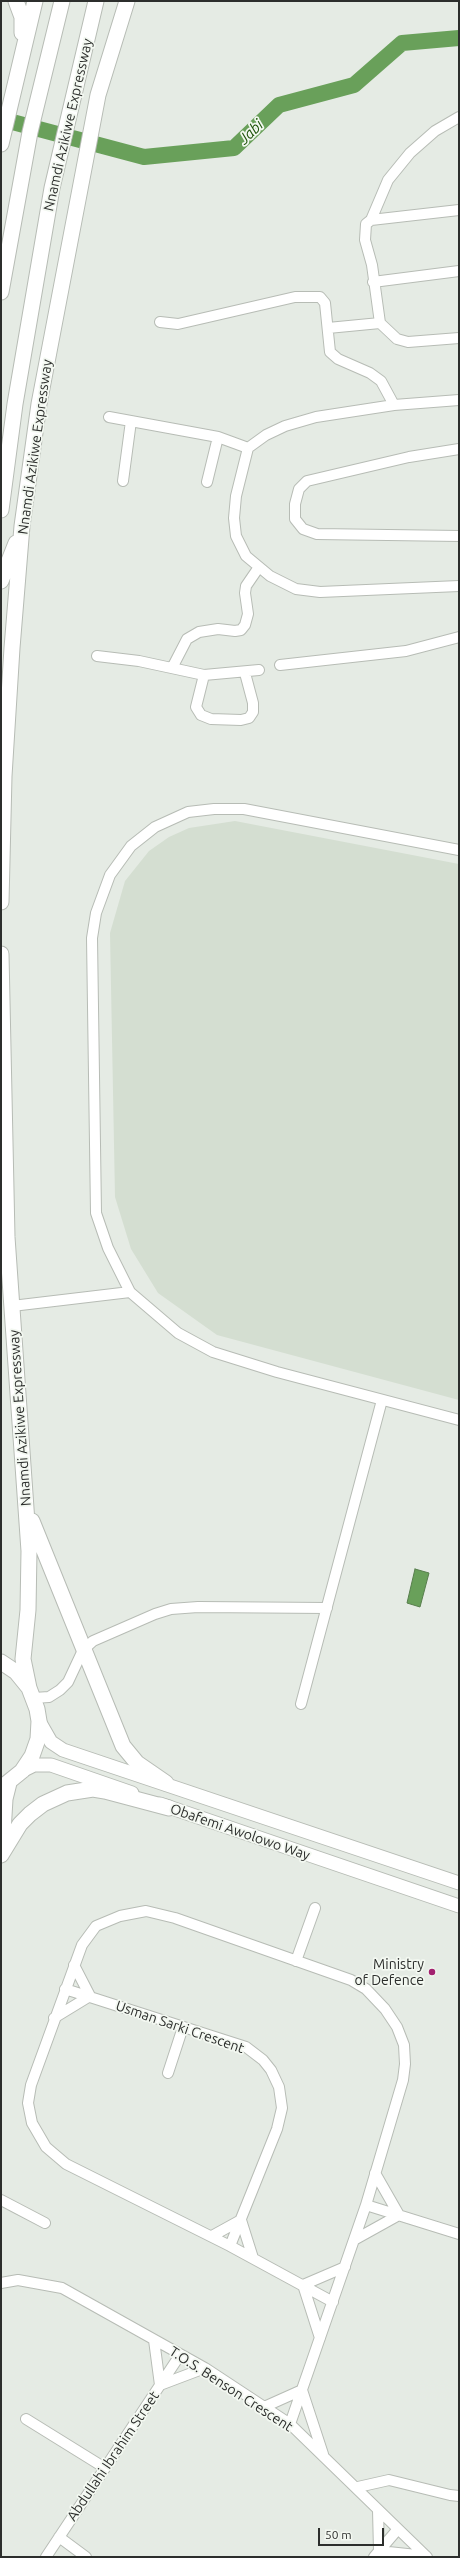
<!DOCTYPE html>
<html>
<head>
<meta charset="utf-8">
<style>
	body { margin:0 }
	#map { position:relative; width:460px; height:2558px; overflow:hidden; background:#e5ebe4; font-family:Ubuntu,sans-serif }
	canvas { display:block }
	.frame { position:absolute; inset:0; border:2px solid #2c2e2c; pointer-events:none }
	.scale { position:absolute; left:318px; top:2528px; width:66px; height:18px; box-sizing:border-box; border:2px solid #2c2e2c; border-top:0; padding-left:5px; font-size:12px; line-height:14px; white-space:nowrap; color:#2c2e2c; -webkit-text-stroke:3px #f3f8f1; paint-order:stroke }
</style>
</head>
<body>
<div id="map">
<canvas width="460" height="2558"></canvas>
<div class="frame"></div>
<div class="scale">50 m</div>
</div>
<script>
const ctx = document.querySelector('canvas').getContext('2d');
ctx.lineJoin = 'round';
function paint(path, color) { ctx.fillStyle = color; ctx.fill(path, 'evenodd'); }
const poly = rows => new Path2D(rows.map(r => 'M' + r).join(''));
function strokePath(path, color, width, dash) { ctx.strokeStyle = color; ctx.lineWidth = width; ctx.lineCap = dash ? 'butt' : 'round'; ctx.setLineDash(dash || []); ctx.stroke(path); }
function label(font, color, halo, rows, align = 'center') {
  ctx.font = font + ' Ubuntu,sans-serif'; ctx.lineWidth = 3.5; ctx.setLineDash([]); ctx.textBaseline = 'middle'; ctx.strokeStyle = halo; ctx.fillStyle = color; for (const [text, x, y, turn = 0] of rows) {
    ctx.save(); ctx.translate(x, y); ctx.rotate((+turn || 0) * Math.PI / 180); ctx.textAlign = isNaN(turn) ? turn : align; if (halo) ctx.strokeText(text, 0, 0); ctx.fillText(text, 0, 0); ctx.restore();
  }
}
const built = poly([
	[235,821,459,864,459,1400,217,1335,158,1293,131,1249,115,1197,110,933,125,881,149,851,169,837,189,828]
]);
const water = poly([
	[415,1569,429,1573,420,1607,407,1603,415,1569]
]);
const river = poly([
	[1,119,144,157,234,148,279,105,354,85,402,43,459,38]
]);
const minor = poly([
	[459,117,435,131,410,153,388,180,371,220,366,224,365,240,372,265,380,323,397,339,408,342,459,338],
	[371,220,459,210],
	[373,282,459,271],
	[160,322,178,324,295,297,320,297,325,303,330,352,338,359,370,373,381,381,394,405],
	[328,328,380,323],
	[459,400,394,405,316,417,285,426,266,435,248,448,236,496,234,518,236,536,246,556,270,576,296,589,320,592,459,586],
	[109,417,218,437,248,448],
	[459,449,409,457,307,481,299,489,295,504,295,519,303,529,317,534,459,536],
	[123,481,131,421],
	[207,482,218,437],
	[97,656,139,661,204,675,259,670],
	[280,665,406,651,459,637],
	[172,668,187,639,199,632,218,629,235,631,241,630,245,625,248,614,245,593,246,586,259,567],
	[204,675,196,707,201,715,211,719,241,720,249,718,253,712,253,703,245,673],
	[459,850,244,809,214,809,188,812,155,827,131,846,110,875,96,913,92,938,96,1213,108,1248,130,1292,178,1333,213,1352,277,1372,459,1420],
	[12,1306,130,1292],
	[34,1698,49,1697,60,1690,68,1682,83,1650,93,1641,155,1614,171,1609,198,1607,327,1608],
	[301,1704,382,1400],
	[296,1961,315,1908],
	[65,1989,246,2047,263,2060,271,2070,279,2087,282,2108,277,2129,230,2246],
	[54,2018,90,1996,74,1965],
	[168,2073,183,2027],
	[1,2200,45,2223],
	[212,2236,241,2220,253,2258],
	[354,2240,399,2215,375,2173],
	[1,2283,18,2280,62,2288,205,2368,290,2424,427,2557],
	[333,2302,230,2246,66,2164,46,2147,32,2123,28,2103,31,2085,82,1945,96,1926,120,1916,146,1911,175,1918,351,1980,366,1989,385,2009,397,2027,404,2045,405,2064,403,2080,366,2205,459,2234],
	[320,2338,303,2285,345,2267],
	[154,2340,160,2385,205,2368],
	[264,2407,302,2390,323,2454],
	[26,2419,105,2468],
	[290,2424,366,2205],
	[358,2487,389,2480,450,2495,459,2496],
	[378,2510,379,2551,426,2556],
	[59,2537,86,2557],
	[46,2557,180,2355],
	[374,2557,398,2529]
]);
const major = poly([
	[39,1721,51,1742,63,1750,459,1883],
	[22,1771,34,1765,51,1765,132,1793],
	[160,1804,459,1906]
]);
const highway = poly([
	[16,1,22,17,22,33],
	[1,144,35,1],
	[1,292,30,132,62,1],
	[1,510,15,404,52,188,96,1],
	[1,581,16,543],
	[1,902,4,776,12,648,22,526,39,404,98,95,127,1],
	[1,954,7,1237,29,1551,28,1610,23,1659,29,1688],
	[32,1521,123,1746,137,1763,166,1783],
	[1,1662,16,1672,29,1688,37,1709,39,1721,38,1739,32,1756,22,1771,1,1788],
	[2,1849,5,1799,9,1783],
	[1,1855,20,1824,30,1814,43,1804,67,1793,93,1789,105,1791,169,1808]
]);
const markers = [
	[432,1972,4,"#a2206f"]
];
const streetNames = [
	["Nnamdi Azikiwe Expressway",68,125,-77],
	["Nnamdi Azikiwe Expressway",35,447,-82],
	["Nnamdi Azikiwe Expressway",20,1418,-94],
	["Obafemi Awolowo Way",240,1832,19],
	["Usman Sarki Crescent",180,2027,19],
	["T.O.S. Benson Crescent",231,2389,33],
	["Abdullahi Ibrahim Street",113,2456,-56]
];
const poiNames = [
	["Ministry",424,1964],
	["of Defence",424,1980]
];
const waterNames = [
	["Jabi",251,132,-44]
];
paint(built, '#d4ded1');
paint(water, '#69a05a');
strokePath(water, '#577e4c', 1);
strokePath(river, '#69a05a', 16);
strokePath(minor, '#b7bcb5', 12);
strokePath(major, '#b7bcb5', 15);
strokePath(highway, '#b7bcb5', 17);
strokePath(minor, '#fff', 10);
strokePath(major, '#fff', 13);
strokePath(highway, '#fff', 15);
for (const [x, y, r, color] of markers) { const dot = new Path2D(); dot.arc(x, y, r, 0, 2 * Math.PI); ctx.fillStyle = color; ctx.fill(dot); strokePath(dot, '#f3f8f1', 1.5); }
label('14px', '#2c2e2c', '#f3f8f1', streetNames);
label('14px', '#2c2e2c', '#f3f8f1', poiNames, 'right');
label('italic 15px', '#20550c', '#f3f8f1', waterNames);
</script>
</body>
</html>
